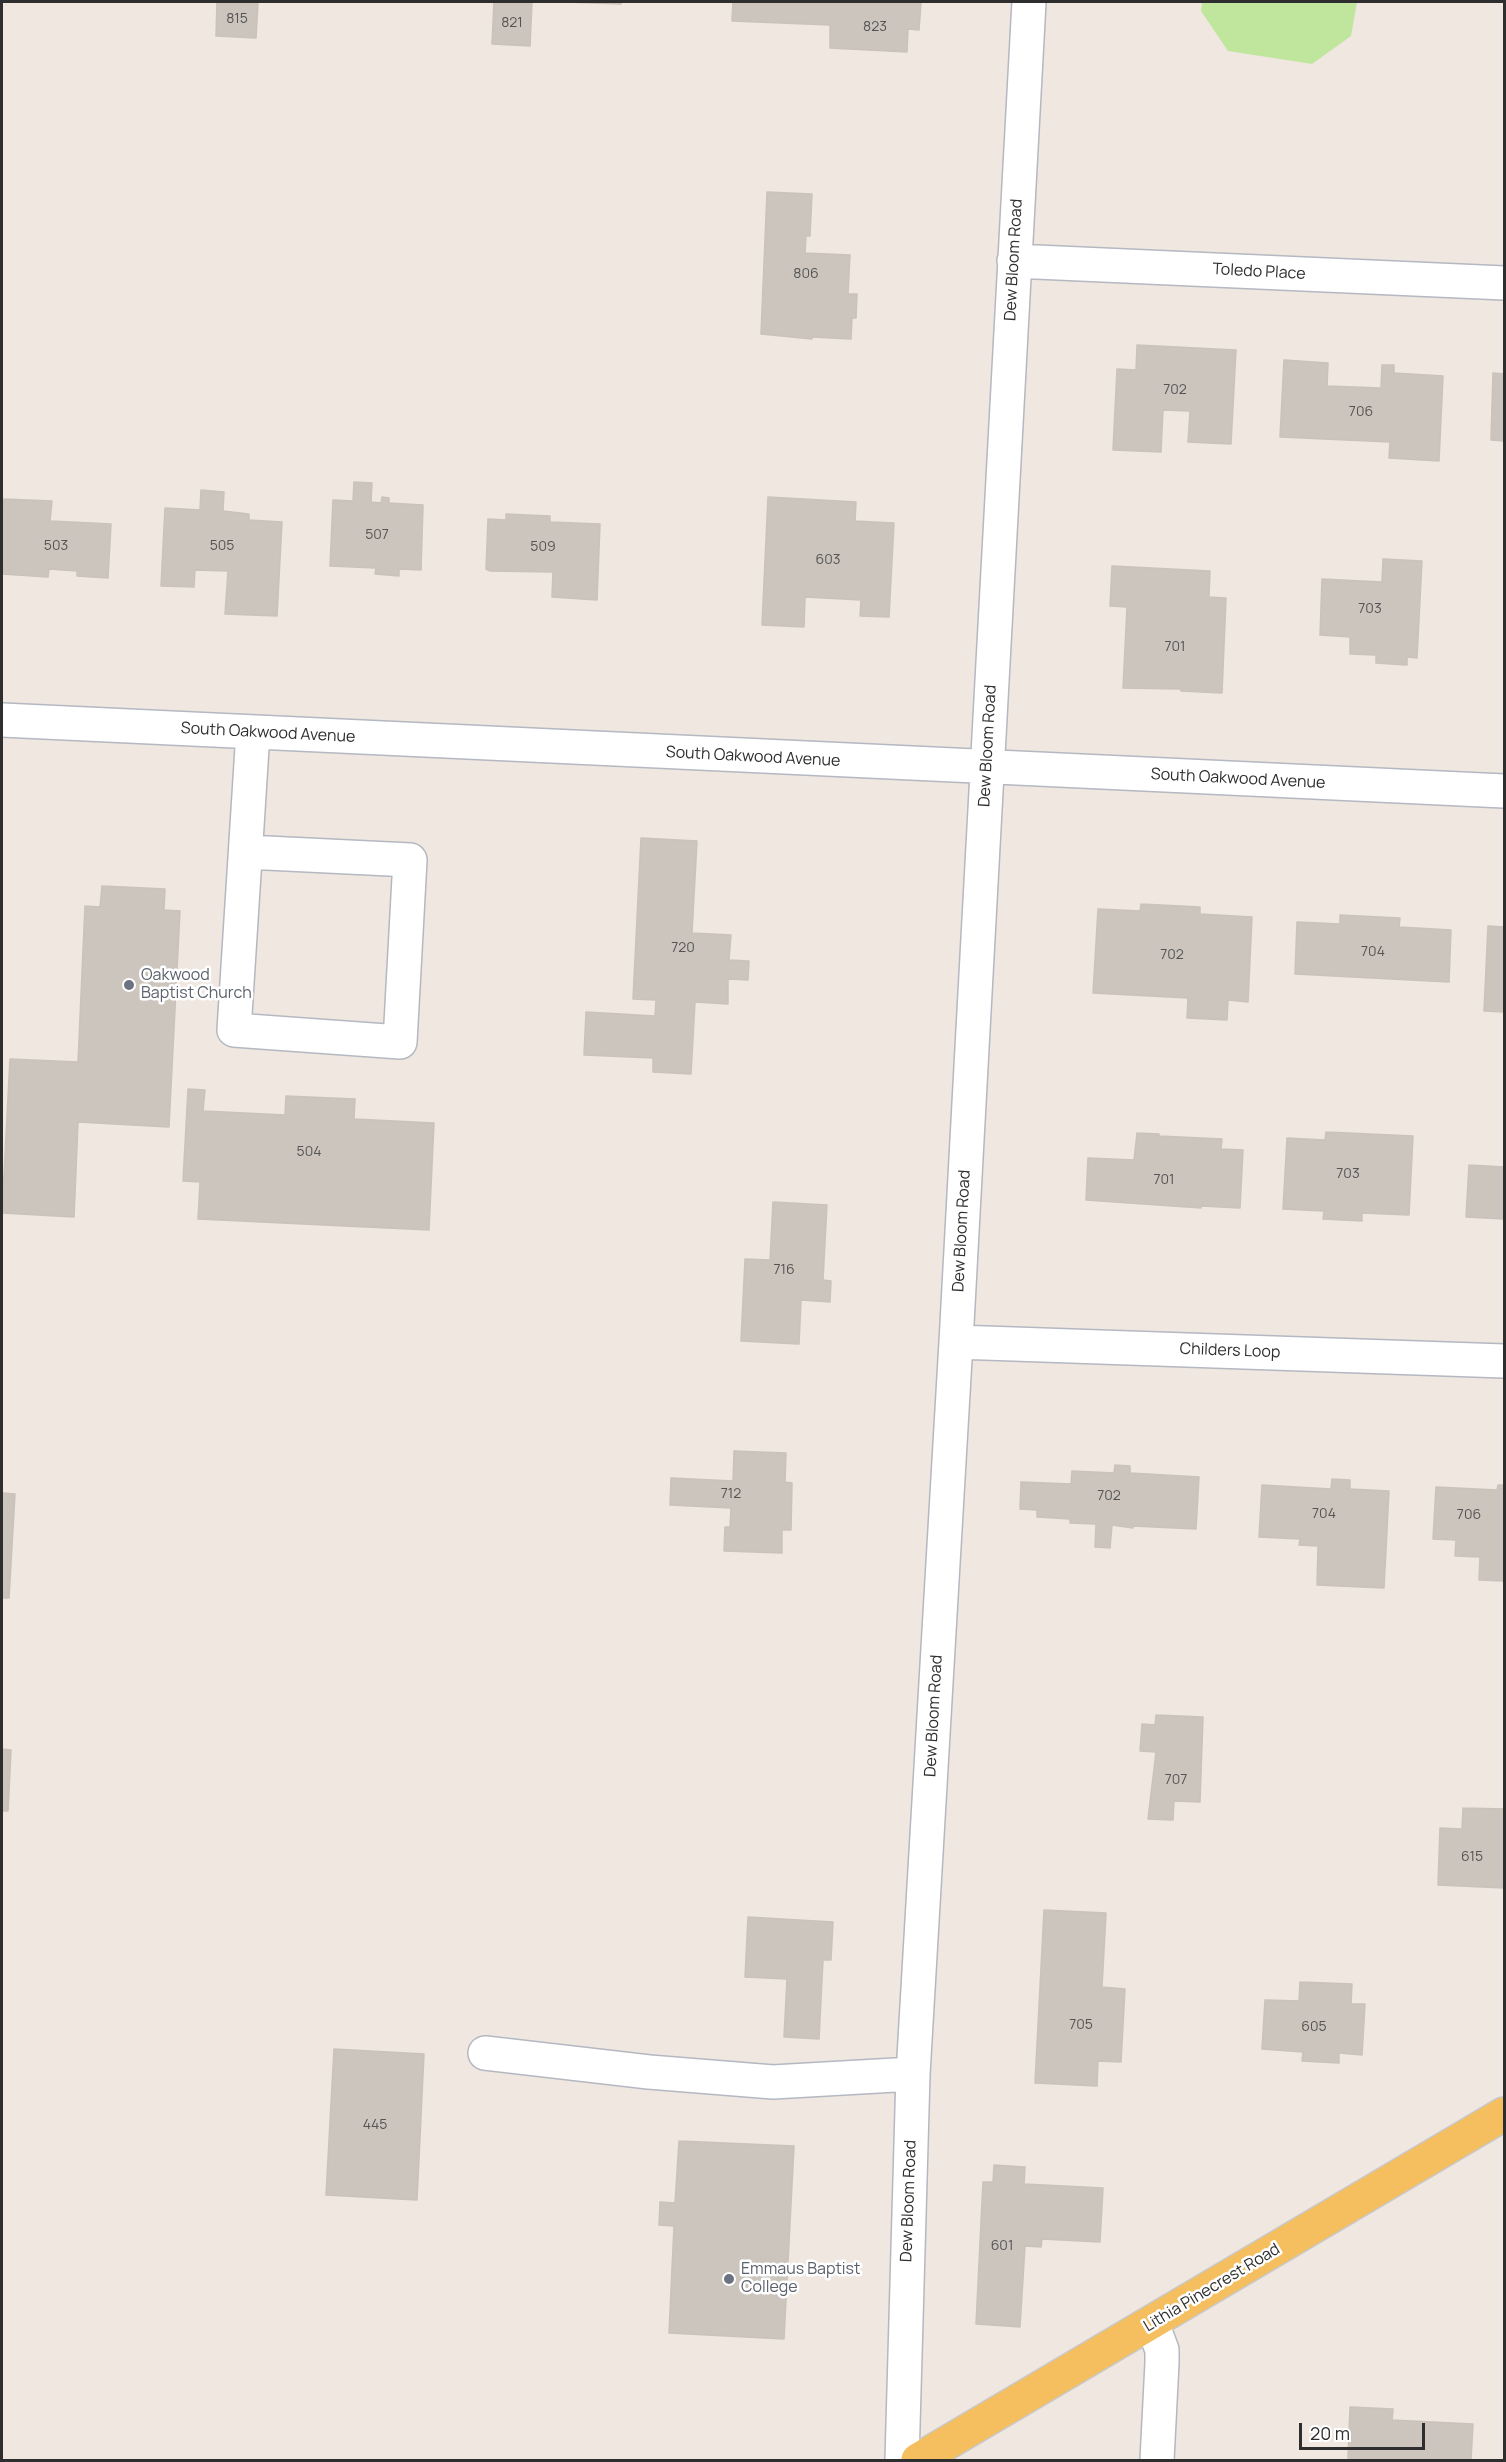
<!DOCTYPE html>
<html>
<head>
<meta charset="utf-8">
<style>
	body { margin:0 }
	#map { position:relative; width:1506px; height:2462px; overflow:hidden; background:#efe7e0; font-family:Manrope,sans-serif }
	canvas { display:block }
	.frame { position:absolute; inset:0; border:3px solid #2e2e2e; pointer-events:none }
	.scale { position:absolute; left:1299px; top:2423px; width:126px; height:27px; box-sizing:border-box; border:3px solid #2e2e2e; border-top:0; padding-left:8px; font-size:18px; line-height:21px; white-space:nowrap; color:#2e2e2e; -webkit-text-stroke:4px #fff; paint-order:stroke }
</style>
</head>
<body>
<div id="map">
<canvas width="1506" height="2462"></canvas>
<div class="frame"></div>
<div class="scale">20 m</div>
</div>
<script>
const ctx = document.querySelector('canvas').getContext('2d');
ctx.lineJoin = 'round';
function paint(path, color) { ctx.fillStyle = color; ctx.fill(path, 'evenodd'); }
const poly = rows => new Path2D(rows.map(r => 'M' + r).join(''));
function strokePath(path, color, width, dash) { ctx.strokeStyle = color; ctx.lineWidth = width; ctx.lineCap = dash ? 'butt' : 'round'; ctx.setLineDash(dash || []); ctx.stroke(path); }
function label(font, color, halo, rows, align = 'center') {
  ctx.font = font + ' Manrope,sans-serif'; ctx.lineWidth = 5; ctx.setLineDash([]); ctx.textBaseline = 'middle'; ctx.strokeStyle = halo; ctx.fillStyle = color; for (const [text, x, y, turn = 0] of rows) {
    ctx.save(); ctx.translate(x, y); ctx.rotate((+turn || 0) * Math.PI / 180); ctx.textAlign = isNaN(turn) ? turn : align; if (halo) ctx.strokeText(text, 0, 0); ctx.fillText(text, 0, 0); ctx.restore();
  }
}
const green = poly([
	[1202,2,1357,2,1351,36,1312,64,1228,51,1201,11]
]);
const building = poly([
	[217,2,258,2,256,38,216,36,217,2],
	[494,2,532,2,530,46,492,44,494,2],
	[565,2,621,2,621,4,565,2],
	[733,2,921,2,919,30,908,29,907,52,830,48,830,25,732,21,733,2],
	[767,192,812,194,810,236,806,236,805,253,850,255,848,294,857,294,856,318,852,318,851,339,812,337,812,339,761,334,767,192],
	[1137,345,1236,350,1231,444,1188,442,1190,411,1163,410,1161,452,1113,450,1117,369,1136,370,1137,345],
	[1284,360,1328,363,1327,386,1381,388,1382,365,1394,365,1394,373,1443,376,1439,461,1389,458,1390,442,1280,437,1284,360],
	[1493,373,1504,374,1504,441,1491,440,1493,373],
	[354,482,372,483,371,502,381,503,382,497,389,498,389,503,423,505,421,570,399,569,399,576,375,574,376,568,330,566,333,500,353,501,354,482],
	[201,490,224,492,223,511,249,514,249,520,282,522,277,616,225,614,228,571,195,570,194,587,161,586,165,508,200,510,201,490],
	[768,497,856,502,855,521,894,523,889,617,860,616,861,600,805,597,804,627,762,625,768,497],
	[4,499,52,501,50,521,111,524,108,578,77,576,77,571,49,569,48,577,2,574,2,519,4,499],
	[506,514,550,516,550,522,600,524,597,600,552,597,553,572,490,571,486,569,488,519,506,520,506,514],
	[1383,559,1422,561,1417,658,1407,657,1407,665,1376,663,1376,655,1350,654,1350,637,1320,635,1322,579,1382,582,1383,559],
	[1112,566,1210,571,1209,597,1226,598,1222,693,1181,691,1181,689,1123,688,1127,607,1110,606,1112,566],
	[641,838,697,841,692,933,731,935,729,960,749,961,748,980,728,979,728,1004,695,1002,691,1074,653,1072,653,1058,584,1055,586,1012,655,1016,656,1000,633,999,641,838],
	[102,886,165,889,164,910,180,911,169,1127,78,1122,74,1217,2,1213,10,1059,78,1062,85,906,100,907,102,886],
	[1141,904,1200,907,1200,914,1252,917,1248,1002,1228,1000,1227,1020,1187,1018,1188,998,1093,993,1098,909,1140,911,1141,904],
	[1340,915,1400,918,1399,927,1451,930,1449,982,1295,974,1297,922,1340,924,1340,915],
	[1488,926,1504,927,1504,1012,1484,1011,1488,926],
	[188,1089,205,1090,203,1111,285,1115,286,1096,355,1099,354,1119,434,1123,429,1230,198,1219,200,1182,183,1181,188,1089],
	[1326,1132,1413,1136,1409,1215,1362,1213,1362,1221,1323,1219,1324,1211,1283,1209,1287,1138,1325,1140,1326,1132],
	[1137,1133,1159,1134,1159,1136,1222,1139,1221,1149,1243,1150,1240,1208,1201,1206,1201,1208,1086,1200,1088,1158,1134,1160,1137,1133],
	[1469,1165,1504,1167,1504,1219,1466,1217,1469,1165],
	[773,1202,827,1205,823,1280,831,1281,830,1302,801,1300,799,1344,741,1341,745,1259,770,1260,773,1202],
	[734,1451,786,1453,785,1482,792,1483,791,1530,782,1530,782,1553,724,1551,725,1527,730,1527,731,1508,670,1505,671,1478,733,1481,734,1451],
	[1115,1465,1130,1466,1130,1473,1199,1477,1196,1529,1133,1526,1133,1528,1112,1525,1110,1548,1095,1547,1096,1524,1070,1523,1070,1519,1037,1517,1037,1510,1020,1509,1021,1482,1071,1484,1072,1471,1114,1473,1115,1465],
	[1332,1479,1350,1480,1350,1489,1389,1491,1384,1588,1317,1585,1318,1546,1299,1545,1300,1539,1259,1537,1262,1485,1331,1489,1332,1479],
	[1498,1485,1504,1485,1504,1581,1479,1580,1480,1557,1455,1556,1456,1540,1433,1539,1436,1487,1497,1490,1498,1485],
	[2,1493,15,1494,9,1598,2,1598,2,1493],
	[1156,1715,1203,1717,1200,1802,1174,1801,1173,1820,1148,1819,1156,1752,1140,1751,1142,1724,1155,1725,1156,1715],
	[2,1749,11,1750,8,1811,2,1811,2,1749],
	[1463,1808,1504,1809,1504,1888,1438,1885,1440,1828,1462,1829,1463,1808],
	[1044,1910,1106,1913,1102,1987,1125,1989,1121,2062,1098,2061,1097,2086,1035,2083,1044,1910],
	[748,1917,833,1922,831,1960,823,1960,819,2039,784,2037,787,1979,745,1977,748,1917],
	[1300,1982,1352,1984,1351,2004,1365,2004,1362,2055,1339,2053,1339,2063,1302,2061,1303,2052,1262,2049,1265,2000,1299,2001,1300,1982],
	[334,2049,424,2054,417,2200,326,2195,334,2049],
	[679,2141,794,2146,784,2339,669,2333,674,2226,659,2225,660,2202,675,2203,679,2141],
	[994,2165,1025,2167,1024,2184,1103,2188,1100,2242,1042,2239,1041,2247,1025,2246,1020,2327,976,2324,983,2182,993,2182,994,2165],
	[1350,2407,1393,2409,1392,2420,1473,2424,1471,2460,1348,2460,1350,2407]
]);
const minor = poly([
	[1014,261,1504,283],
	[2,720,1504,791],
	[246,852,410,860,400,1042,234,1030,253,732],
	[956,1342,1504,1361],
	[485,2053,649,2072,773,2082,913,2074],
	[1152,2323,1162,2350,1162,2363,1157,2460],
	[902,2460,913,2074,956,1342,1029,2]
]);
const major = poly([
	[918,2460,1504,2114]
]);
const markers = [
	[129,985,6,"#6b7280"],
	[729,2279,6,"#6b7280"]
];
const numberNames = [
	["815",237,19],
	["821",512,23],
	["823",875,27],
	["806",806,274],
	["702",1175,390],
	["706",1361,412],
	["507",377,535],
	["503",56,546],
	["505",222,546],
	["509",543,547],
	["603",828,560],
	["703",1370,609],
	["701",1175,647],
	["720",683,948],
	["704",1373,952],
	["702",1172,955],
	["504",309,1152],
	["703",1348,1174],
	["701",1164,1180],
	["716",784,1270],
	["712",731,1494],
	["702",1109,1496],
	["704",1324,1514],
	["706",1469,1515],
	["707",1176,1780],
	["615",1472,1857],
	["705",1081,2025],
	["605",1314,2027],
	["445",375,2125],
	["601",1002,2246]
];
const streetNames = [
	["Dew Bloom Road",1014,260,-87],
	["Toledo Place",1259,272,3],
	["South Oakwood Avenue",268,733,3],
	["Dew Bloom Road",988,746,-87],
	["South Oakwood Avenue",753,757,3],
	["South Oakwood Avenue",1238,779,3],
	["Dew Bloom Road",962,1231,-87],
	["Childers Loop",1230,1351,2],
	["Dew Bloom Road",934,1716,-87],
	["Dew Bloom Road",909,2201,-88],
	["Lithia Pinecrest Road",1212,2288,-31]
];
const worshipNames = [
	["Oakwood",141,976],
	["Baptist Church",141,994],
	["Emmaus Baptist",741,2270],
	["College",741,2288]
];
paint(green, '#bfe69c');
paint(building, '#cbc5be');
strokePath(building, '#cbc2b9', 1.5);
strokePath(minor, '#b4b8c1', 36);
strokePath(major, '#c9c9c9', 36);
strokePath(minor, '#fff', 33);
strokePath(major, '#f5be5f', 33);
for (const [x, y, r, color] of markers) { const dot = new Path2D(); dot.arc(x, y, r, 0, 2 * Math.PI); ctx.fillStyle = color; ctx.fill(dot); strokePath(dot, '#fff', 2); }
label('14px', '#555452', null, numberNames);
label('16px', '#2e2e2e', '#fff', streetNames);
label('16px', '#5b616d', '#fff', worshipNames, 'left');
</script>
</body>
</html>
